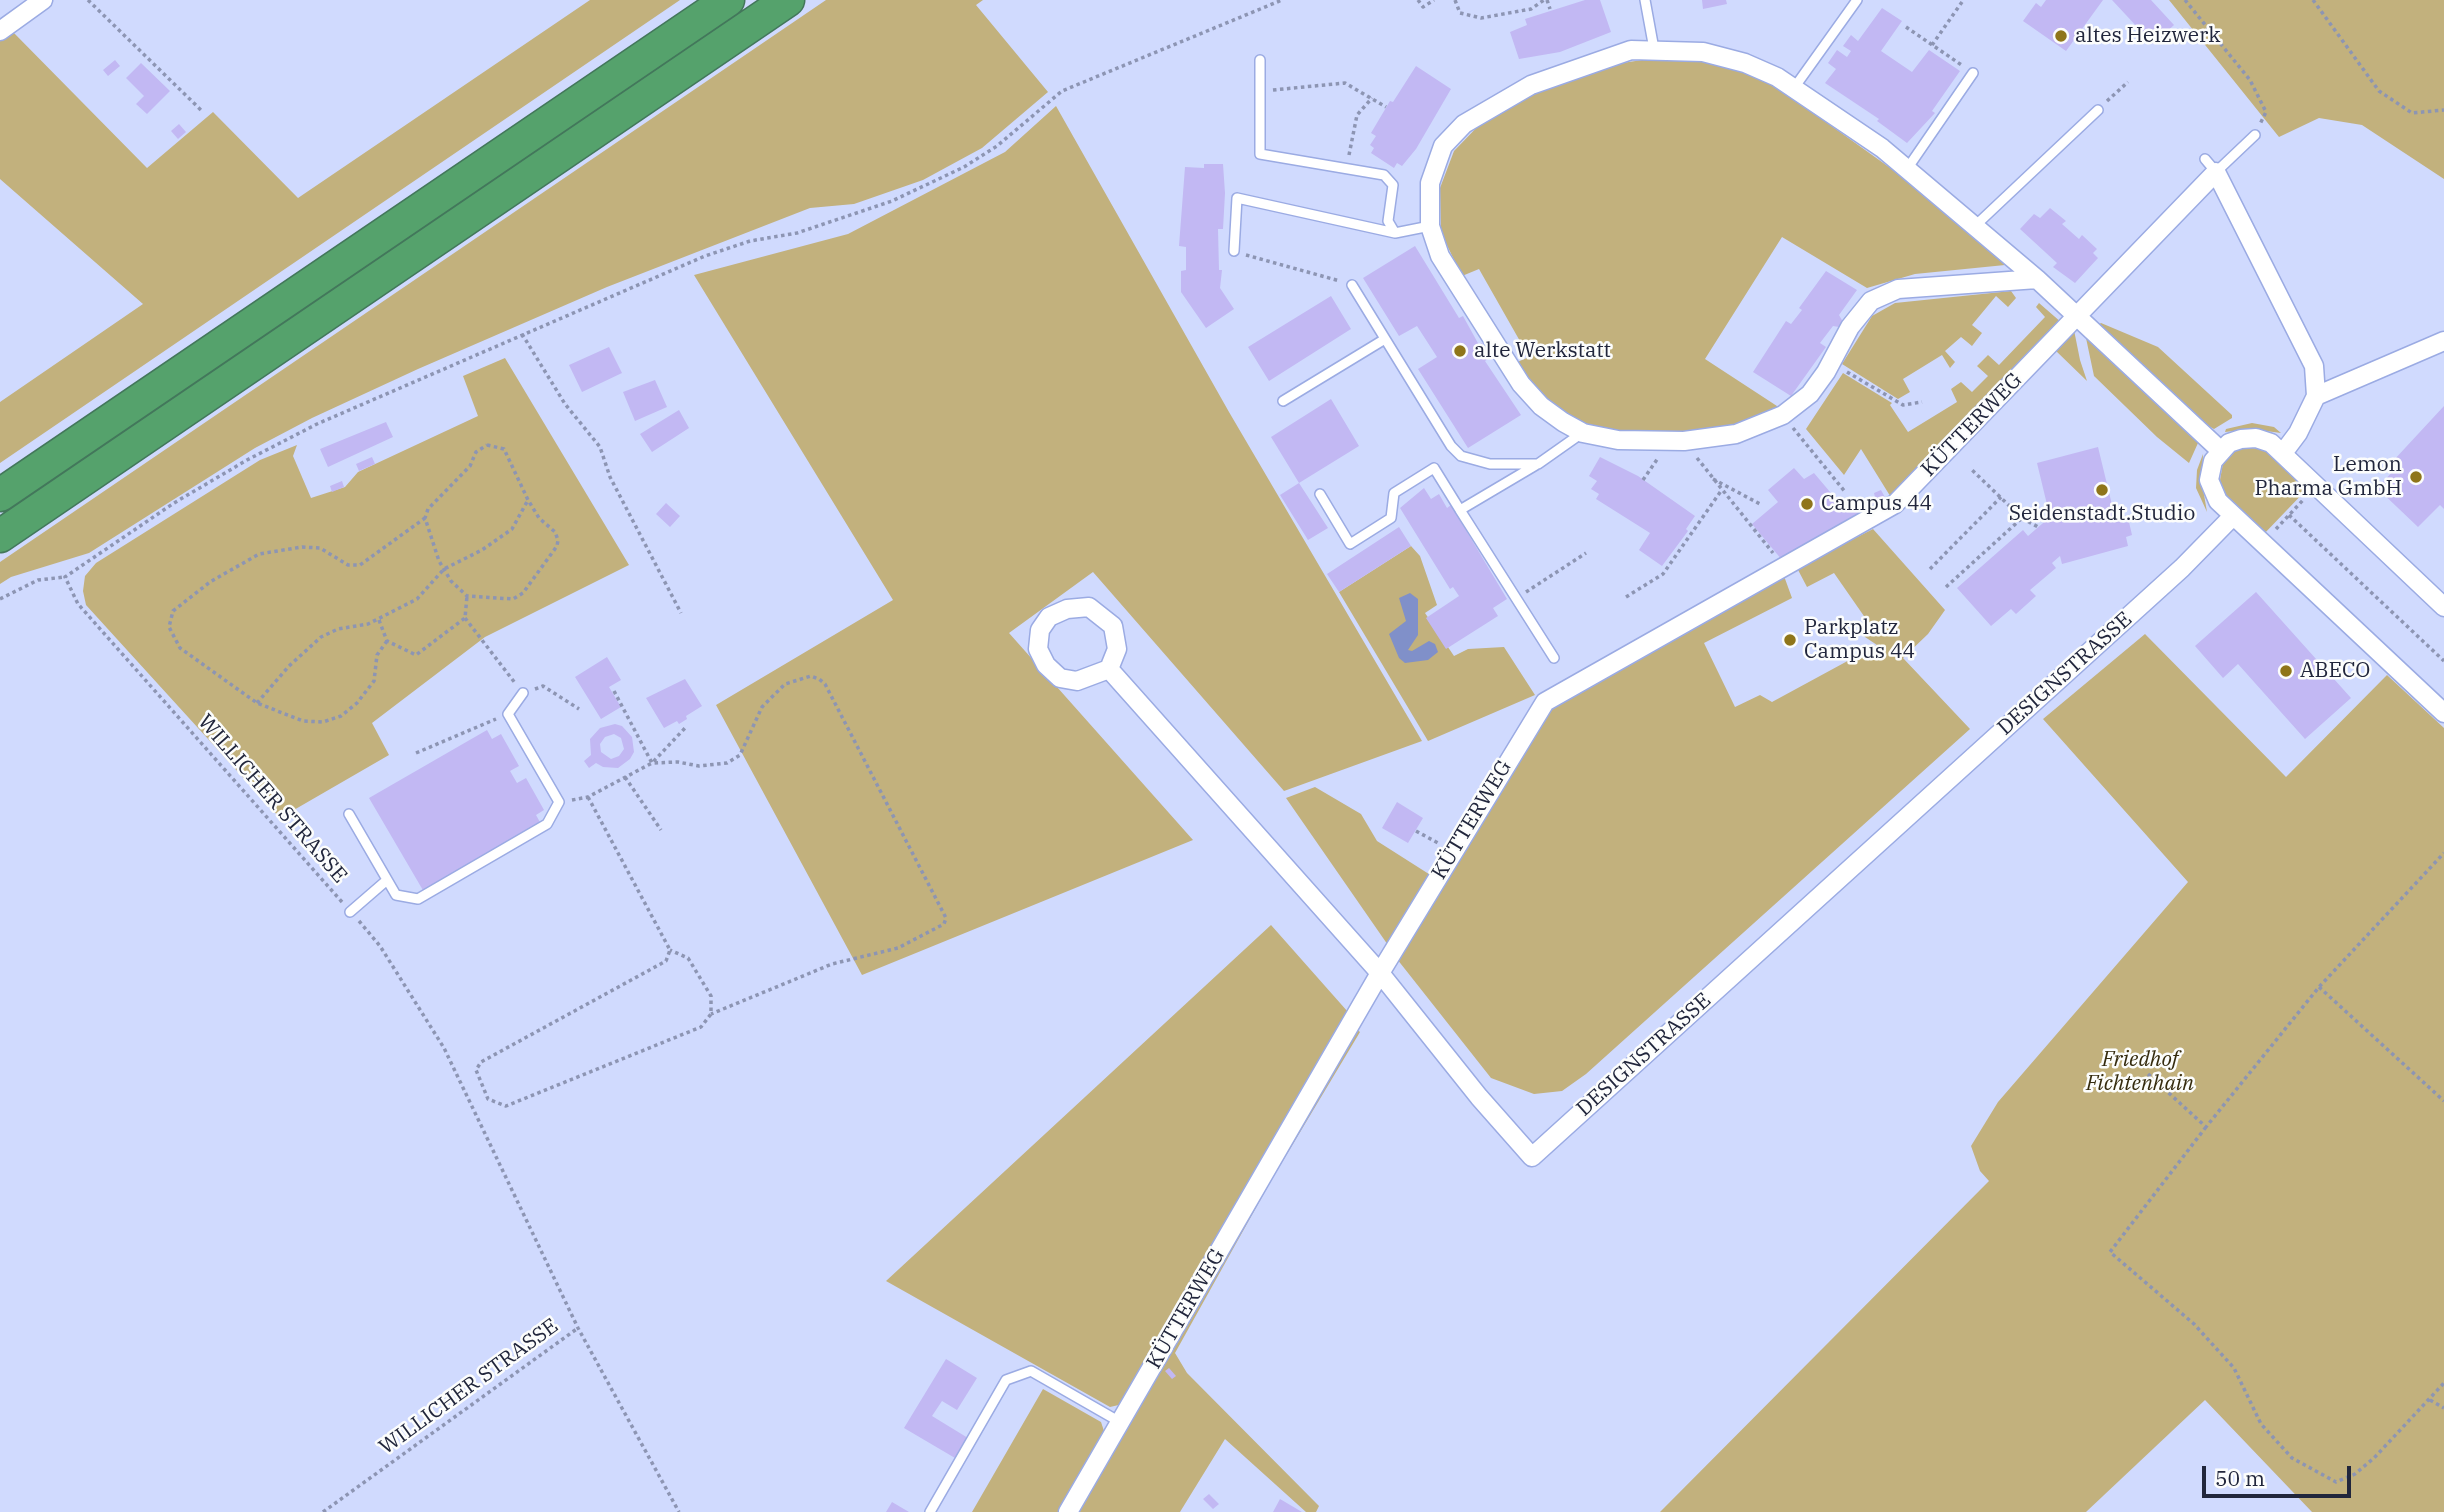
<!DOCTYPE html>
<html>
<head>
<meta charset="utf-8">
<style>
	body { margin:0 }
	#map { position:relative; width:2444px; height:1512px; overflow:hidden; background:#d0dafe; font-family:"IBM Plex Serif",serif }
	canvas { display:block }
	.scale { position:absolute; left:2202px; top:1466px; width:149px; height:32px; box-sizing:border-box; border:4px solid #21263c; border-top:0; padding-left:9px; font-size:21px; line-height:24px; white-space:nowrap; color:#21263c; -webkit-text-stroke:5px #fcfdfc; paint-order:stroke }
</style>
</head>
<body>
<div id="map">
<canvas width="2444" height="1512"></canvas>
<div class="scale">50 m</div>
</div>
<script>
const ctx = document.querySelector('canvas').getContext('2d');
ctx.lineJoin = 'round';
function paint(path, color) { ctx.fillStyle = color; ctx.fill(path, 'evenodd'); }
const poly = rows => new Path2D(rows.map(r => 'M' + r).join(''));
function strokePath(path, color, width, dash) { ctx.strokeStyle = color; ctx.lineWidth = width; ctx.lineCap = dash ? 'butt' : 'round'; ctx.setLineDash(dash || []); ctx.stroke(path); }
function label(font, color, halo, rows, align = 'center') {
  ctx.font = font + ' "IBM Plex Serif",serif'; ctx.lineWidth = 5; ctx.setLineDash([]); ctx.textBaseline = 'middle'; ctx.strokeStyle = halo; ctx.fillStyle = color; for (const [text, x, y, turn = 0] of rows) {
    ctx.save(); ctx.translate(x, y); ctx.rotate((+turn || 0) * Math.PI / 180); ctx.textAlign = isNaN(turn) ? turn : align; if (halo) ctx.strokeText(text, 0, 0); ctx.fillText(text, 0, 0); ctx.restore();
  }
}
const green = poly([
	[590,0,680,0,0,463,0,402,143,304,0,179,0,40,12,31,147,168,213,112,298,198],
	[826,0,983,0,976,5,1048,92,982,148,923,180,854,204,810,208,607,287,418,369,312,418,255,448,89,553,11,577,0,584,0,562],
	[2169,0,2444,0,2444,179,2362,125,2319,118,2279,137],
	[1656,58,1704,60,1745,71,1777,87,1928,195,2006,257,2005,265,1915,274,1867,288,1782,237,1705,359,1780,408,1729,427,1672,434,1604,430,1558,413,1534,391,1515,363,1529,357,1479,269,1462,276,1441,233,1440,188,1454,151,1483,121,1537,91,1622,63],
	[1056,106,1229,412,1422,741,1284,791,1093,572,1009,633,1193,840,862,975,716,705,893,600,694,275,848,234,1005,152],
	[2011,291,2016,298,2008,307,1996,296,1972,325,1982,333,1972,346,1961,337,1945,351,1955,362,1950,368,1942,355,1903,379,1910,392,1898,399,1842,364,1872,316,1895,303],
	[2039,303,2062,323,1892,499,1861,449,1844,475,1806,429,1843,373,1892,403,1890,405,1908,432,1957,402,1951,389,1961,382,1972,392,1988,376,1977,366,1988,355,1999,365,2045,317,2036,307],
	[2101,323,2158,347,2232,415,2232,418,2214,429,2201,422,2098,325],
	[2073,325,2080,360,2087,381,2055,350],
	[2086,338,2198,443,2189,463,2157,437,2094,376],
	[505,358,629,565,485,637,372,723,389,755,280,818,86,605,83,591,85,576,96,563,260,460,297,445,293,456,311,498,345,487,358,472,478,416,463,376],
	[2252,423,2274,427,2281,433,2251,429,2225,432,2226,429],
	[2245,447,2266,450,2309,487,2263,535,2231,503,2222,491,2220,480,2223,463,2236,450],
	[2203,454,2202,483,2207,512,2196,488,2197,470],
	[1873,529,1945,610,1928,634,1903,658,1970,729,1586,1074,1562,1091,1534,1094,1491,1078,1397,959,1548,708,1784,576,1792,598,1704,643,1735,707,1760,695,1772,702,1877,645,1865,637,1861,631,1866,619,1834,573,1807,587,1797,568],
	[1411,546,1420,556,1437,605,1425,613,1454,656,1468,649,1504,647,1535,695,1428,741,1339,592],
	[2145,634,2286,777,2387,675,2444,728,2444,1512,2312,1512,2205,1400,2086,1512,1660,1512,1989,1181,1980,1171,1971,1146,1998,1102,2188,882,2043,719],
	[1315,787,1361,814,1377,841,1432,876,1390,948,1286,798],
	[1271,925,1348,1012,1123,1404,1110,1407,886,1281],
	[1355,1028,1360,1032,1272,1179,1175,1353,1187,1373,1319,1506,1316,1512,1306,1512,1225,1439,1180,1512,1073,1512],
	[1043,1389,1101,1422,1104,1431,1101,1446,1063,1512,972,1512]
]);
const water = poly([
	[1410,593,1418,599,1418,635,1408,650,1412,651,1429,641,1435,644,1438,652,1428,660,1405,663,1399,658,1389,634,1406,621,1399,598]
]);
const building = poly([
	[1585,0,1600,0,1611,32,1560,52,1519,59,1510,32,1527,25,1525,19],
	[1702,0,1726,0,1727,4,1703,9],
	[2046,0,2103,0,2066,51,2023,21,2036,3,2041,7],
	[2112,0,2151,0,2174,25,2153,44],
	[1882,8,1902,21,1881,51,1912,72,1929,50,1960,71,1932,111,1935,113,1907,143,1877,121,1879,119,1825,83,1836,69,1828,63,1837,50,1847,57,1851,51,1843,46,1851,35,1858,41],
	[115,60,120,66,108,76,103,70],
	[141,63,170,91,147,114,136,104,144,96,126,78],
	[1416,66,1451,89,1416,149,1402,166,1397,163,1394,168,1371,153,1374,148,1370,145,1376,136,1371,133,1390,101,1393,102],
	[179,124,186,132,178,139,171,131],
	[1204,164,1223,164,1225,193,1223,229,1218,229,1219,270,1222,270,1220,288,1234,309,1206,328,1181,292,1181,271,1186,270,1186,247,1179,246,1185,167,1204,168],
	[2050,208,2066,221,2062,224,2079,239,2082,235,2097,249,2093,253,2098,258,2075,283,2053,267,2057,263,2020,229,2034,214,2040,218],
	[1415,246,1459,318,1463,316,1479,345,1482,343,1491,357,1485,361,1521,415,1468,448,1418,369,1437,357,1417,326,1399,336,1363,278],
	[1826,271,1857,290,1839,315,1843,322,1839,327,1833,326,1820,343,1826,347,1791,396,1753,372,1786,321,1791,324,1802,310,1799,308],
	[1331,296,1351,329,1269,381,1248,347],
	[609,347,622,373,582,392,569,365],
	[655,380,667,407,635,421,623,392],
	[1331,399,1359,446,1299,483,1271,437],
	[2444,406,2444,509,2440,505,2418,527,2377,488,2398,466,2393,461],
	[679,410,689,428,652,452,640,434],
	[386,422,393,437,328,467,320,449],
	[2098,447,2113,509,2119,507,2123,523,2129,522,2132,535,2126,537,2128,546,2062,564,2060,556,2052,563,2056,568,2030,590,2036,596,2016,614,2011,609,1991,626,1957,588,2023,530,2028,536,2050,517,2037,463],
	[372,457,375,464,359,471,356,464],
	[1600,457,1638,476,1695,516,1686,529,1688,531,1662,566,1639,550,1650,533,1596,499,1599,494,1591,489,1597,481,1589,476],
	[1794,468,1804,479,1814,473,1847,512,1875,497,1874,493,1881,490,1887,501,1782,560,1752,524,1778,502,1768,490],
	[342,481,344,487,332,492,330,486],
	[1299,483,1328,528,1308,540,1280,495],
	[1424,488,1431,499,1439,494,1447,508,1451,505,1507,599,1493,608,1498,616,1446,649,1426,618,1459,596,1453,587,1450,589,1400,508],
	[666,503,680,516,670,527,656,514],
	[1399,527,1411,546,1339,592,1327,574],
	[2256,592,2351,698,2305,739,2238,664,2223,678,2195,646],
	[607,657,621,680,609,687,621,707,601,719,575,677],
	[685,679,702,706,686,716,687,719,679,724,677,721,664,728,646,698],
	[615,724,622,726,632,737,634,752,630,759,618,768,603,767,596,763,589,768,584,761,591,755,590,739,600,728],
	[614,734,621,738,624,749,619,756,611,759,601,752,600,744,605,737],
	[487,730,492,739,501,734,519,766,510,771,517,783,526,778,544,810,536,815,541,824,424,892,369,798],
	[1397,802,1423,818,1408,843,1382,828],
	[946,1359,977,1378,957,1410,942,1401,932,1416,968,1438,955,1458,904,1428],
	[1169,1368,1176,1376,1172,1379,1165,1371],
	[1209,1494,1219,1504,1213,1509,1203,1499],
	[1280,1499,1302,1512,1273,1512],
	[892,1502,909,1512,886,1512]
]);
const path = poly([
	[88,0,203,112],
	[1418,0,1423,7,1434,0],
	[1455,0,1460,13,1481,18,1531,9,1544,0],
	[1547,0,1550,9],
	[2185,0,2250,80,2266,112,2260,124],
	[2313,0,2379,91,2412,113,2444,110],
	[1906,27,1963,66],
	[1932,45,1962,2],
	[1273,90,1345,83,1386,107],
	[2107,101,2128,82],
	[1349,155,1357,115,1372,98],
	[1246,255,1340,281],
	[522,334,565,404,600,447,610,477,681,613],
	[1847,372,1903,405,1922,402],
	[1793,428,1846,493],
	[487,445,504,449,528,500,539,518,555,532,558,540,557,546,523,593,513,599,467,596,451,581,439,561,425,518,428,509,470,466,476,452,487,445],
	[1697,458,1773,553],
	[1713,479,1760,504],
	[1643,480,1658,458],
	[2289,515,2444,661],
	[2022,518,2038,527],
	[2276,529,2304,499],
	[1930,569,2001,497],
	[1946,587,2022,518,1972,470],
	[1526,592,1586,553],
	[1626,597,1663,574,1721,491],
	[0,599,38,580,65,577],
	[465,618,515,683],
	[379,620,387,641,416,655,465,618,467,596],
	[387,641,377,655,374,681,357,703,341,716,323,722,303,721,257,703,180,648,169,627,173,611,210,582,259,554,302,547,320,548,348,565,360,565,425,518],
	[535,689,543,686,579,709],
	[614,691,652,763,678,762,699,766,727,763,740,755,762,707,785,684,811,676,819,679,825,684,946,918,944,924,898,948,832,964,711,1014],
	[257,703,289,666,321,637,338,629,368,624,417,599,444,569,482,550,512,529,528,500],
	[416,753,496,719],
	[625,777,661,830],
	[588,797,670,950,666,961,481,1062,476,1070,488,1099,506,1106,701,1027,711,1014,711,996,688,958,670,950],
	[572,800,588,797,652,763,686,727],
	[1416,831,1438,843],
	[342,902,78,604,65,577,174,503,247,460,317,424,705,256,750,241,797,233,892,201,964,167,997,146,1062,91,1282,0],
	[359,921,380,946,444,1048,578,1328,679,1512],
	[2319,987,2444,1101],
	[2148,1074,2206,1127,2319,987,2444,853],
	[2206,1127,2110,1252,2194,1324,2234,1368,2261,1424,2292,1458,2336,1482,2355,1474,2374,1458,2444,1383],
	[2430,1400,2444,1408],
	[323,1512,578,1328]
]);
const lane = poly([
	[1645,0,1654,49],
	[1260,60,1260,154,1384,175,1393,185,1388,221,1395,233],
	[1794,88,1857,0],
	[2205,159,2216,172,2255,135],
	[1907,169,1973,73],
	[1976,225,2098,110],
	[1234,251,1237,198,1395,233,1430,226],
	[1352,285,1451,446,1461,456,1490,464,1538,464,1582,433],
	[1283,401,1385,339],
	[1536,465,1460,510,1554,658],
	[1320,494,1350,544,1391,518,1394,493,1434,468,1460,510],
	[349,814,396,895,418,899,547,824,559,802,508,714,523,693],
	[350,912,387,880],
	[930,1512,1006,1380,1031,1371,1120,1422]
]);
const street = poly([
	[0,31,43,0],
	[2037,279,1898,289,1871,301,1850,327,1826,372,1810,394,1783,415,1736,434,1684,441,1618,440,1583,433,1563,422,1541,406,1521,384,1440,256,1430,226,1430,183,1443,146,1464,124,1531,85,1631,50,1703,52,1745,63,1777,77,1882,148,2037,279,2220,450],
	[2283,453,2298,433,2316,396,2444,341],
	[2444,607,2271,443,2256,438,2241,439,2229,443,2213,461,2209,480,2218,501,2444,713],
	[1109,669,1077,681,1060,678,1046,665,1038,649,1040,630,1049,617,1067,609,1089,607,1113,626,1117,649,1109,669,1380,973,1479,1097,1532,1157,2182,568,2233,516],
	[1068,1512,1380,973,1545,702,1895,504,2216,172,2314,366,2316,396]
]);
const highway = poly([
	[0,495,728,0],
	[0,536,788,0]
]);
const markers = [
	[2061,36,7,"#8f751a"],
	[1460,351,7,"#8f751a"],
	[2416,477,7,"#8f751a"],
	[2102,490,7,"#8f751a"],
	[1807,504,7,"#8f751a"],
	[1790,640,7,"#8f751a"],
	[2286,671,7,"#8f751a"]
];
const poiNames = [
	["altes Heizwerk",2075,36],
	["alte Werkstatt",1474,351],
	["Lemon",2402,465,"right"],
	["Pharma GmbH",2402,489,"right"],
	["Campus 44",1821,504],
	["Seidenstadt.Studio",2102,514,"center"],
	["Parkplatz",1804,628],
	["Campus 44",1804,652],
	["ABECO",2300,671]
];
const streetNames = [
	["KÜTTERWEG",1972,425,-46],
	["DESIGNSTRASSE",2065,674,-42],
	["WILLICHER STRASSE",272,799,49],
	["KÜTTERWEG",1472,820,-59],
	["DESIGNSTRASSE",1644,1055,-42],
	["KÜTTERWEG",1186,1309,-60],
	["WILLICHER STRASSE",469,1387,-36]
];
const parkNames = [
	["Friedhof",2140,1060],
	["Fichtenhain",2140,1084]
];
paint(green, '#c2b17d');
paint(water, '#8090c9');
paint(building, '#c2b8f3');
strokePath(lane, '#9babe3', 12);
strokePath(street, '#9babe3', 21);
strokePath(highway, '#43775b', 35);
strokePath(path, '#8d95b3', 3.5, [3.5, 3.5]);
strokePath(lane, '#fff', 9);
strokePath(street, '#fff', 18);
strokePath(highway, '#55a26c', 32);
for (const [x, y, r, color] of markers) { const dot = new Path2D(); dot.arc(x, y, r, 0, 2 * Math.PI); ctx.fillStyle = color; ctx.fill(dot); strokePath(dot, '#fcfdfc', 2.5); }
label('21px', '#21263c', '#fcfdfc', poiNames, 'left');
label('21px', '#21263c', '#fcfdfc', streetNames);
label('italic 21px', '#352b0e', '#fcfdfc', parkNames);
</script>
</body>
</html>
